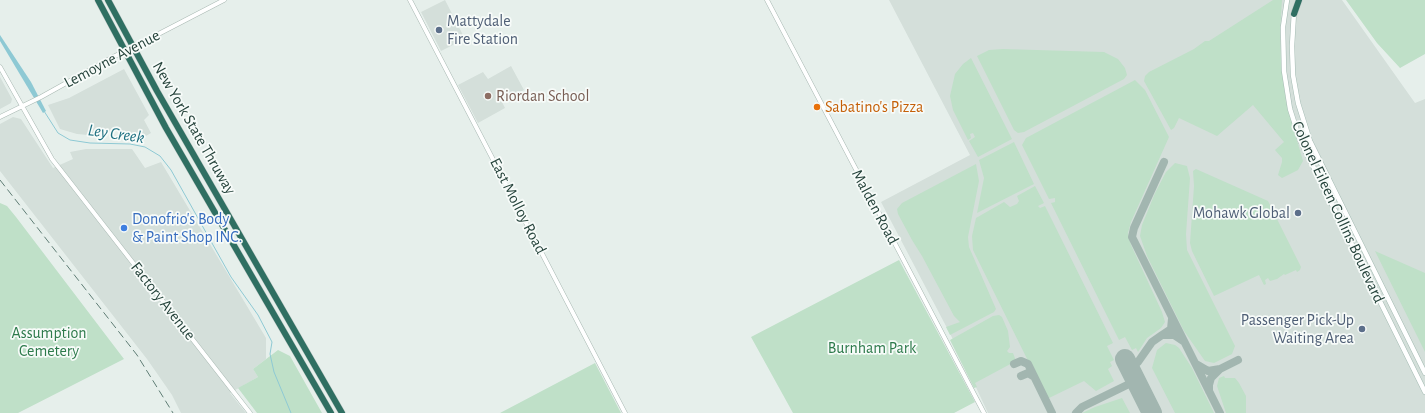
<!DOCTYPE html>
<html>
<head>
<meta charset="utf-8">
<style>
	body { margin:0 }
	canvas { display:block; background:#e6efeb }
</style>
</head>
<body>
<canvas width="1425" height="413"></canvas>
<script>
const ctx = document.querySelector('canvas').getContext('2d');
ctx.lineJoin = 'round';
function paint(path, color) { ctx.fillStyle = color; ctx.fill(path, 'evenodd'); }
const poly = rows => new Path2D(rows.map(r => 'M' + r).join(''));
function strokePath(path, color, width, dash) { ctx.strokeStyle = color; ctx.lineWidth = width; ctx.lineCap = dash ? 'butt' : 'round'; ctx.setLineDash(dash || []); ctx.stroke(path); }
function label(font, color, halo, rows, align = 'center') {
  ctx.font = font + ' "Alegreya Sans",sans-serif'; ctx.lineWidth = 3.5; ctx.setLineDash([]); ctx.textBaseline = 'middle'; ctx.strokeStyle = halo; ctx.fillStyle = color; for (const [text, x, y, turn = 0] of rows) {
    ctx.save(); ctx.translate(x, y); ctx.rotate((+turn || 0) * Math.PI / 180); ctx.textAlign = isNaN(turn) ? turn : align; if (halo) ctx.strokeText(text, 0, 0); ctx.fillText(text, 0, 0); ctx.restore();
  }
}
const built = poly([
	[445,0,465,39,441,51,421,12],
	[889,0,1342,0,1415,103,1425,99,1425,413,988,413,958,349,881,202,970,155],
	[511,66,524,90,502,102,505,108,478,123,458,85,483,72,488,79],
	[124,69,149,115,144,120,151,133,139,140,128,141,120,128,99,136,77,134,60,129,48,105,69,98],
	[0,77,12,99,11,103,0,109],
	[13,117,21,119,53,168,73,159,70,152,86,149,132,149,145,168,161,162,266,338,266,359,253,369,258,377,230,393,246,413,181,413,172,395,147,359,0,171,0,124]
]);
const green = poly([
	[1273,0,1282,0,1280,32,1281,64,1286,102,1303,161,1298,170,1282,178,1278,175,1282,162,1282,158,1275,150,1284,142,1253,105,1217,136,1179,118,1174,128,1171,130,1144,81,1145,76,1149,72,1194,49,1205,41,1209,41],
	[1346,0,1425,0,1425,54,1400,68,1377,43],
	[1003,49,1104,52,1118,59,1125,68,1127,75,1124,79,1024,132,1018,133,1014,130,977,56,989,50],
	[971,58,1012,139,978,157,969,141,975,137,973,133,970,134,971,138,968,140,953,110,950,96,955,74,963,64],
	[1135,80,1145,90,1169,137,1131,222,1128,233,1131,245,1162,312,1165,322,1161,328,1147,338,1138,352,1136,348,1132,350,1125,337,1119,340,1051,203,1055,202,1055,198,1049,199,1022,145,1026,138],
	[1014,142,1034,184,977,213,984,178,979,160],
	[1175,163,1187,166,1190,178,1186,234,1187,250,1235,346,1232,354,1214,363,1205,361,1184,331,1147,256,1140,236,1142,225,1155,193,1166,172],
	[976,164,979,181,968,237,969,247,996,309,994,312,950,335,946,327,960,322,954,316,922,256,912,240,898,214,897,209,902,203],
	[1196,169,1268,201,1301,267,1300,270,1297,272,1296,270,1285,275,1284,274,1277,279,1270,281,1268,278,1265,280,1266,284,1264,285,1259,275,1214,296,1192,251,1190,243,1194,186,1193,171],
	[1035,186,1044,203,1038,206,1040,208,1045,206,1113,343,1107,346,1114,360,1110,362,1112,366,1108,369,1114,381,1096,391,1084,381,1047,399,973,250,972,236,976,218,1004,202,1010,207,1017,204,1019,201,1017,196],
	[0,203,7,206,16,217,124,359,18,413,0,413],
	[1375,251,1425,273,1425,352],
	[899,260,975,402,954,413,793,413,751,337],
	[999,315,1002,317,1008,331,1010,347,1007,351,1009,353,1013,353,1016,361,975,383,977,387,974,388,950,340,993,316],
	[1166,343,1175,345,1179,348,1192,368,1214,413,1175,413,1152,368,1157,350],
	[278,350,290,356,322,413,257,413,238,388,258,377,253,369],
	[595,363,621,413,500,413],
	[1224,376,1225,378,1235,378,1239,383,1246,396,1246,413,1226,413,1217,386,1219,378],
	[1122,398,1130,413,1082,413,1095,407]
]);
const water = poly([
	[0,35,31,82,46,111,43,113,0,41]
]);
const stream = poly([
	[44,111,58,133,70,140,90,143,130,144,145,147,160,156,171,170,231,277,258,315,272,342,270,354,274,372,291,413]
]);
const taxiway = poly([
	[1164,162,1134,228,1132,237,1220,413],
	[1172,319,1171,329,1162,335,1174,335,1183,341],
	[1138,362,1152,342,1162,335],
	[1014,364,1021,361,1028,364,1052,413],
	[1196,364,1208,371,1220,369,1211,378,1209,385,1209,391],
	[1220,369,1238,360],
	[1021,376,1028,373,1033,376],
	[1076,413,1082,407,1127,385]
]);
const runway = poly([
	[1125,359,1152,413]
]);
const tertiary = poly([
	[410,0,625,413],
	[767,0,984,413],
	[145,41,224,0],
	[0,67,52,159,250,413],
	[0,117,41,97,113,57]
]);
const secondary = poly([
	[1287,0,1283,27,1284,71,1290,109,1300,140,1425,392],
	[1294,12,1292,46,1293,75,1298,103,1310,141,1425,373]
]);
const motorway = poly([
	[98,0,166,128,331,413],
	[108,0,157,91,342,413],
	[1294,14,1299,0]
]);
const rail = poly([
	[0,180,137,355,173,413]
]);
const tertiaryBridge = poly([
	[113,57,145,41]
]);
const markers = [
	[439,30,4,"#5c6f8a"],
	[488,96,4,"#8d6e63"],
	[817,107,4,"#e8710a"],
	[1298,213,4,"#5c6f8a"],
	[124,228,4,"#3f7fe0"],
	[1362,329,4,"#5c6f8a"]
];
const serviceNames = [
	["Mattydale",447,21,"left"],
	["Fire Station",447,39,"left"],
	["Mohawk Global",1290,213],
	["Passenger Pick-Up",1354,320],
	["Waiting Area",1354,338]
];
const streetNames = [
	["Lemoyne Avenue",112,59,-28],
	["New York State Thruway",194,128,60],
	["East Molloy Road",518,206,63],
	["Malden Road",875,207,62],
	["Colonel Eileen Collins Boulevard",1338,212,65],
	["Factory Avenue",163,301,52]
];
const educationNames = [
	["Riordan School",496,96]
];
const foodNames = [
	["Sabatino's Pizza",825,107]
];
const shopNames = [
	["Donofrio's Body",132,219],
	["& Paint Shop INC.",132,237]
];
const parkNames = [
	["Assumption",49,333],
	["Cemetery",49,351],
	["Burnham Park",872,348]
];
const waterNames = [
	["Ley Creek",116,134,8]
];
paint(built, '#d4dfda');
paint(green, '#bfe0c8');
paint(water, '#8ec9d4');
strokePath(stream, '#8ec9d4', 1);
strokePath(taxiway, '#a2b6b0', 8);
strokePath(runway, '#a2b6b0', 20);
strokePath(tertiary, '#a8b8b2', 5);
strokePath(secondary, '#a4bbb3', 5.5);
strokePath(motorway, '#c2cac8', 7);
strokePath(tertiary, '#fff', 4);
strokePath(secondary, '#fff', 4.5);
strokePath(motorway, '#2f6f62', 6);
strokePath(rail, '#5f7d75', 1, [8, 4]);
strokePath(tertiaryBridge, '#a8b8b2', 5, []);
strokePath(tertiaryBridge, '#fff', 4);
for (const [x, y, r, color] of markers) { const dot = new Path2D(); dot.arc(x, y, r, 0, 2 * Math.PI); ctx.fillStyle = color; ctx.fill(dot); strokePath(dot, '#f7fbf9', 1.5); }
label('16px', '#4e5e75', '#f7fbf9', serviceNames, 'right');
label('16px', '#24423a', '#f7fbf9', streetNames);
label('16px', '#785e54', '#f7fbf9', educationNames, 'left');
label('16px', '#c56008', '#f7fbf9', foodNames, 'left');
label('16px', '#366cbe', '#f7fbf9', shopNames, 'left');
label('16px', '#2d7a4b', '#f7fbf9', parkNames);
label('italic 17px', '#1c6f80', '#f7fbf9', waterNames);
</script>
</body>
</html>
